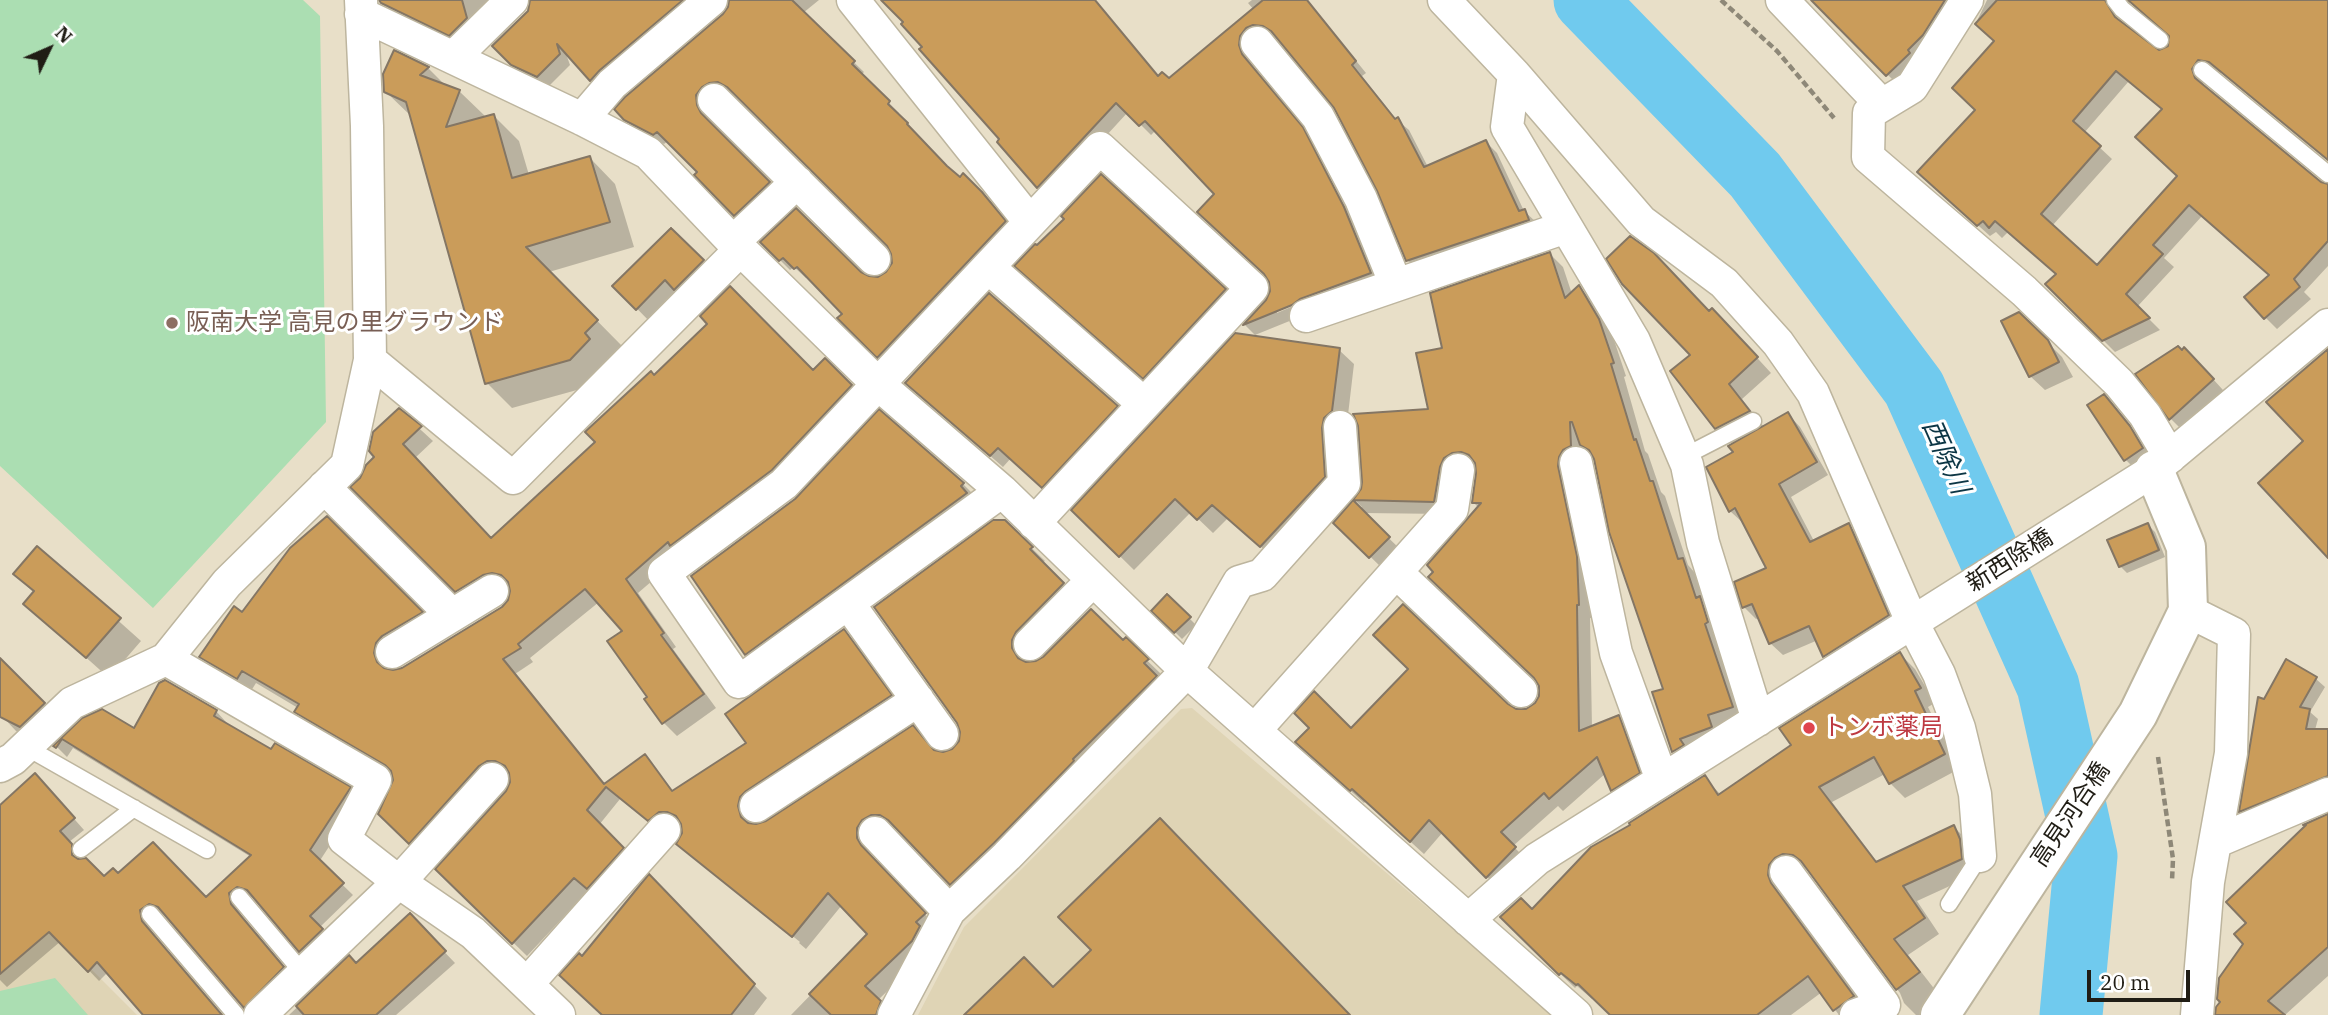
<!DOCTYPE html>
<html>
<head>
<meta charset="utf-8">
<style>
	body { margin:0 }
	#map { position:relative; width:2328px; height:1015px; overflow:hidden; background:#e8dfc8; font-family:"IBM Plex Serif",serif }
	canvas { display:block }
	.north { position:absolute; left:14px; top:14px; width:70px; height:70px; -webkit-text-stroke:5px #fff; paint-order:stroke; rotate:46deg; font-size:19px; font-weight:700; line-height:28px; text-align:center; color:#201d15 }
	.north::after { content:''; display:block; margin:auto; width:24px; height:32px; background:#201d15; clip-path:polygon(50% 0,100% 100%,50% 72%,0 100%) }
	.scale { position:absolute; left:2087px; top:970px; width:103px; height:32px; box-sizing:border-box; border:4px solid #201d15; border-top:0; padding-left:9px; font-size:21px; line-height:24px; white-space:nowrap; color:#201d15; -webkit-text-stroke:5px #fff; paint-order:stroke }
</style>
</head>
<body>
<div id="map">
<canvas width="2328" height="1015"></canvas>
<div class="north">N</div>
<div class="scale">20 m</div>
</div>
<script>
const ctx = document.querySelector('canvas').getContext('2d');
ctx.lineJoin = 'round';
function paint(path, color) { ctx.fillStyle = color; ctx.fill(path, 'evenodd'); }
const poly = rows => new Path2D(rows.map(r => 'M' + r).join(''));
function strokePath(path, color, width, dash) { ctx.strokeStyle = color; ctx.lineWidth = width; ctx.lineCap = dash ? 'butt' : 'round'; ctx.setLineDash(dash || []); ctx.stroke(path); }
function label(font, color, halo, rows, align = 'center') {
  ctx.font = font + ' "IBM Plex Serif","Noto Sans JP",serif'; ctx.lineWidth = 6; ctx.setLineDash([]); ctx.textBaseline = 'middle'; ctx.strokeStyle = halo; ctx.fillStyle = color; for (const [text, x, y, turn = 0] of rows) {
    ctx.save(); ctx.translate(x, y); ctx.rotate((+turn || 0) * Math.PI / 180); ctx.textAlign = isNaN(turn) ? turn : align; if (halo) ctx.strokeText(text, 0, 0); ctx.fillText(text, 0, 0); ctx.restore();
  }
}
const built = poly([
	[1192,708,1554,1015,918,1015,964,927,1181,709],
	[0,866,63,941,137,1015,0,1015]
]);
const green = poly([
	[0,0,303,0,320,16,326,422,153,608,0,466],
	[55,978,88,1015,0,1015,0,991]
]);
const shadow = poly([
	[381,0,506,0,461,45,393,13],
	[531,0,705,0,601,90,565,51,570,65,548,87,523,75,494,46,526,14,531,6],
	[731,0,819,0,803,13,864,72,861,75,899,113,897,115,917,134,916,136,960,179,963,176,992,204,1015,233,889,367,840,318,844,314,808,276,806,278,794,267,790,270,762,242,860,273,868,278,879,279,888,274,894,263,893,253,888,245,739,97,730,92,719,92,706,106,706,117,711,125,779,193,745,225,696,175,699,172,668,141,664,144,636,130,625,119,724,15,730,7],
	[884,0,1094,0,1159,78,1169,80,1254,10,1248,3,1252,0,1284,0,1321,19,1331,30,1366,73,1362,76,1397,120,1409,130,1428,167,1486,142,1497,153,1524,211,1536,222,1418,270,1407,260,1379,190,1336,107,1275,36,1265,35,1249,58,1253,67,1313,140,1355,219,1381,284,1255,335,1245,325,1267,301,1272,292,1271,281,1216,194,1156,130,1151,135,1128,112,1049,198,999,142,1002,139],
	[1299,300,1300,303,1277,313,1277,309],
	[1817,0,1965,0,1899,86,1816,3],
	[1987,0,2316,0,2328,9,2328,160,2222,73,2212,71,2205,76,2203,86,2321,184,2328,185,2328,266,2304,292,2311,299,2277,329,2265,317,2271,276,2202,216,2164,258,2174,267,2137,307,2160,330,2115,352,2047,284,2057,274,2008,232,2002,238,1996,232,1990,236,1932,184,1977,110,1996,41,1976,23],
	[2133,2,2169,34,2172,43,2164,52,2153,50,2122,25,2116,15,2120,4],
	[2129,81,2163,110,2179,177,2097,267,2052,226,2112,159,2084,133],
	[428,68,446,86,459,91,485,116,484,119,494,116,519,141,529,175,590,158,615,184,634,247,549,272,622,346,595,385,512,408,487,383,412,117,385,91],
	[671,230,717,276,651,323,615,286],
	[1550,254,1563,267,1572,294,1579,287,1592,300,1612,334,1626,376,1624,377,1645,451,1648,454,1661,492,1665,496,1688,565,1695,573,1745,720,1686,764,1673,752,1654,694,1665,690,1596,458,1583,446,1592,618,1590,618,1592,728,1619,717,1632,731,1652,786,1625,803,1612,790,1606,773,1563,811,1558,806,1513,846,1528,861,1500,890,1443,832,1424,854,1366,801,1364,803,1311,755,1352,730,1507,706,1516,710,1526,710,1536,704,1540,696,1540,686,1479,508,1473,502,1477,464,1466,465,1446,514,1363,513,1403,552,1385,571,1336,523,1362,507,1355,500,1430,411,1444,349],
	[1029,278,1225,290,1237,303,1156,390],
	[1710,313,1727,325,1771,373,1742,399,1764,427,1788,414,1800,427,1828,475,1791,497,1814,541,1849,526,1861,538,1900,628,1837,668,1825,656,1818,640,1783,655,1770,643,1759,618,1756,619,1744,607,1769,569,1743,523,1730,511,1735,452,1733,445,1716,428,1693,355],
	[2019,314,2062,357,2073,377,2045,390,2030,376],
	[1339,350,1354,364,1339,491,1276,560,1228,518,1213,533,1191,512,1134,570,1073,510],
	[2182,352,2204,369,2232,400,2190,438,2171,419,2138,374],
	[825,360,864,399,638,593,676,647,673,649,716,708,677,736,663,722,649,697,624,631,599,602,530,658,533,662,515,674,605,785,645,756,674,792,749,743,844,631,857,644,904,709,753,811,750,821,752,825,756,826,936,753,943,754,953,751,961,742,1004,521,1045,561,1042,563,1076,598,1025,654,1025,664,1123,643,1126,640,1161,674,1156,678,1169,690,964,897,902,832,894,828,885,828,870,842,870,853,874,861,938,928,925,955,878,1000,893,1015,791,1015,870,934,842,905,806,949,799,943,800,942,690,853,683,825,673,825,662,833,620,799,599,825,636,862,601,901,588,891,527,956,438,869,508,792,512,782,511,774,500,775,423,856,380,814,395,780,393,774,309,725,296,711,298,708,256,683,251,691,215,670,201,657,327,518,434,626,389,656,387,671,402,669,503,608,509,601,511,587,507,585,497,588,470,604,353,487,377,457,399,410,433,441,415,458,491,540,597,442,654,377,813,372],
	[919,394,1117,407,1129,419,1055,498,1011,458,1003,467],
	[2104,396,2144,442,2157,463,2140,474,2126,460],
	[963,484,976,497,759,667,746,654],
	[2148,525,2155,532,2165,557,2127,573,2120,566],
	[37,548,141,641,109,678,25,603,34,593,15,574],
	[1167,596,1196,625,1182,639,1154,611],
	[1900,654,1915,669,1935,703,1928,707,1959,769,1905,798,1890,783,1885,774,1832,802,1878,863,1954,827,1969,842,1976,874,1917,901,1939,934,1908,955,1936,991,1920,1015,1916,1015,1904,1003,1900,993,1809,869,1799,868,1782,891,1786,900,1868,1012,1862,1015,1839,1015,1822,992,1791,1015,1612,1015,1594,998,1592,999,1577,986,1575,988,1502,917,1532,911,1633,825,1704,777,1721,795,1793,746],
	[0,661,59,719,35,741,16,731,0,714],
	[2287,662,2316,679,2325,687,2310,712,2318,719,2315,730,2328,731,2328,786,2249,819,2241,811,2265,701],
	[216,711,226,722,225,724,272,752,349,788,360,799,319,862,353,895,319,928,332,941,311,961,257,899,248,896,239,904,241,916,293,978,253,1015,168,916,160,913,150,921,152,933,222,1015,145,1015,108,972,99,981,61,941,7,987,0,980,0,808,45,786,84,830,69,842,82,856,82,860,104,879,118,875,206,899,251,857,73,748,67,757,56,746,83,720,134,730],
	[2328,816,2328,976,2285,1015,2224,1015,2246,943,2248,923],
	[649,877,767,998,754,1015,604,1015,582,958],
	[410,916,455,963,396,1015,289,1015,349,958,356,965]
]);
const river = poly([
	[1585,0,1755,175,1914,388,2048,686,2086,856,2071,1015]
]);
const building = poly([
	[379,0,462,0,467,18,449,36,381,3,379,0],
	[530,0,683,0,600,70,590,81,557,44,560,54,537,77,511,65,492,46,528,11,530,0],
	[729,0,792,0,855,61,852,64,890,101,888,104,908,123,907,124,947,166,960,177,963,173,982,192,1006,221,877,358,837,318,842,314,797,267,794,269,783,258,779,261,760,242,796,208,861,272,869,276,878,277,886,272,892,263,891,254,887,246,727,87,718,82,709,83,702,87,696,95,697,105,701,113,770,182,734,216,694,175,697,172,657,132,653,135,624,120,614,109,625,97,723,14,728,7,729,0],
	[881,0,1095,0,1158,76,1162,72,1169,78,1263,0,1307,0,1356,61,1352,65,1395,119,1398,117,1424,167,1486,140,1519,211,1525,209,1529,220,1406,261,1377,191,1334,108,1271,31,1263,26,1253,25,1246,28,1240,36,1239,45,1242,54,1303,127,1344,207,1371,273,1300,299,1292,305,1243,325,1266,300,1270,291,1269,282,1264,274,1197,212,1214,194,1145,121,1139,126,1116,103,1037,188,997,142,999,139,919,49,922,47,901,24,903,22,881,0],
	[1811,0,1945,0,1923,35,1908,50,1910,53,1886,76,1811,0],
	[1997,0,2105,0,2115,17,2159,50,2168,46,2169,36,2128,0,2328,0,2328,160,2209,62,2198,60,2192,69,2195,78,2321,182,2328,184,2328,241,2294,279,2300,287,2264,319,2244,297,2269,275,2189,205,2153,245,2163,254,2126,294,2150,318,2102,341,2045,284,2056,274,1995,221,1989,228,1983,221,1977,226,1917,172,1975,110,1952,88,1994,41,1975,24,1997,0],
	[2116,71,2162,109,2135,137,2177,176,2097,265,2041,214,2101,146,2073,121,2116,71],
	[394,50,429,67,420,75,460,90,446,127,494,114,512,178,590,156,610,222,526,247,598,320,585,333,590,339,570,360,485,384,406,102,384,92,383,74,394,50],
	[1101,174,1226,289,1143,379,1014,266,1035,244,1037,245,1064,219,1061,216,1101,174],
	[671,228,704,260,674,290,665,280,636,310,612,286,671,228],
	[1630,236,1654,253,1709,311,1712,308,1758,357,1729,384,1750,411,1715,429,1670,371,1690,355,1622,284,1606,259,1630,236],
	[1550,252,1565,298,1579,285,1599,319,1614,363,1611,364,1634,440,1636,439,1650,481,1653,481,1678,559,1683,558,1696,598,1700,596,1708,622,1705,624,1733,707,1708,715,1712,727,1680,739,1684,745,1672,752,1652,692,1663,689,1609,532,1594,459,1589,450,1580,445,1572,422,1570,422,1571,446,1563,450,1559,457,1558,466,1577,556,1579,605,1577,605,1579,731,1619,715,1640,773,1611,791,1597,757,1549,799,1544,793,1501,832,1516,847,1486,878,1429,820,1410,842,1352,789,1350,791,1295,742,1309,728,1294,713,1314,691,1351,728,1408,669,1373,635,1403,604,1508,704,1516,709,1526,709,1535,703,1539,696,1539,686,1534,678,1428,577,1433,572,1427,565,1481,503,1472,503,1476,473,1475,463,1469,455,1461,452,1452,453,1444,458,1440,467,1434,502,1353,500,1361,489,1362,482,1358,426,1353,414,1428,409,1416,353,1442,348,1430,293,1550,252],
	[730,286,813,370,825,358,852,385,772,470,670,546,668,542,626,579,664,633,661,635,704,694,662,724,644,699,647,697,607,641,622,631,585,589,518,644,521,648,503,659,604,784,645,754,672,791,746,743,725,714,844,629,892,695,746,791,740,797,738,806,741,817,748,823,756,824,766,821,913,725,934,750,943,752,952,749,959,741,960,732,957,723,874,607,993,520,1005,520,1033,547,1030,549,1064,583,1016,632,1012,640,1012,648,1018,658,1026,662,1036,661,1043,657,1091,609,1123,640,1126,637,1149,659,1144,663,1157,676,1073,759,1074,761,994,843,950,885,888,820,880,815,871,815,862,820,857,828,857,838,861,845,926,913,916,922,920,926,912,941,865,986,881,1001,876,1015,831,1015,809,994,867,934,828,893,792,937,676,844,682,833,681,824,676,816,667,812,659,812,648,821,606,787,587,810,624,848,587,889,574,878,512,944,435,869,506,791,510,782,509,773,505,766,495,761,487,761,479,766,409,844,378,814,393,780,391,771,385,765,294,712,299,704,242,671,237,679,199,657,234,606,242,612,290,548,327,516,423,612,382,636,376,643,374,653,377,662,384,668,393,670,402,668,502,607,508,600,510,591,508,582,501,575,492,573,483,575,455,592,350,487,360,478,366,465,374,457,369,451,373,432,399,408,422,426,403,444,491,538,595,442,585,432,587,430,651,371,654,375,707,324,700,316,730,286],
	[989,293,1118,406,1042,488,998,448,990,456,905,383,989,293],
	[2019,312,2048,340,2059,362,2029,377,2001,321,2019,312],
	[1235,333,1340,348,1332,411,1324,418,1322,428,1325,477,1260,547,1212,505,1197,520,1175,499,1119,557,1071,510,1235,333],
	[2178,346,2182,350,2184,347,2214,379,2169,420,2135,374,2178,346],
	[2328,349,2328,558,2258,483,2303,441,2266,402,2328,349],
	[2104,394,2130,426,2143,448,2124,461,2087,405,2104,394],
	[879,409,964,483,961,486,967,493,745,655,691,576,795,499,879,409],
	[1788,412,1817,462,1779,484,1810,542,1849,523,1889,615,1823,657,1809,626,1769,644,1752,604,1742,608,1734,582,1766,568,1735,508,1729,512,1706,467,1733,452,1728,446,1788,412],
	[1353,500,1390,537,1369,558,1333,523,1353,500],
	[2148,523,2159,550,2119,567,2107,540,2148,523],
	[37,546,121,618,86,658,23,604,34,591,13,574,37,546],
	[1167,594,1191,617,1174,633,1151,611,1167,594],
	[1900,652,1921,688,1915,691,1945,754,1889,784,1874,757,1819,787,1876,862,1954,825,1960,839,1962,859,1903,886,1925,918,1894,939,1920,972,1896,990,1801,861,1793,855,1783,854,1775,858,1769,865,1768,875,1771,883,1854,996,1833,1011,1808,976,1757,1015,1610,1015,1578,984,1576,985,1561,973,1559,975,1500,917,1521,898,1532,909,1591,847,1630,825,1629,823,1705,775,1718,795,1791,745,1779,728,1900,652],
	[0,658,45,703,20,727,0,717,0,658],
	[2286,659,2317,677,2300,707,2310,709,2306,729,2328,729,2328,776,2239,812,2258,697,2264,699,2286,659],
	[165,680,217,710,214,716,271,749,275,743,351,787,310,850,344,883,310,916,323,929,299,952,247,890,237,887,229,893,231,904,284,967,244,1008,158,907,149,904,140,910,142,921,222,1015,143,1015,97,962,88,972,49,932,0,974,0,805,35,773,75,818,60,831,72,844,72,855,78,859,86,858,104,876,113,868,118,873,153,842,206,897,251,855,62,739,56,748,53,746,82,718,102,709,134,728,159,683,165,680],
	[2328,814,2328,947,2268,1001,2285,1015,2215,1015,2216,1007,2220,1002,2217,999,2219,978,2243,944,2234,934,2246,923,2226,902,2306,825,2303,825,2328,814],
	[1160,818,1350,1015,964,1015,1024,957,1053,987,1091,950,1058,917,1160,818],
	[649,874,755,984,731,1015,602,1015,559,975,579,953,582,956,649,874],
	[410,913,446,951,376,1015,304,1015,296,1006,349,955,356,963,410,913]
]);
const path = poly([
	[1721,0,1777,51,1834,118],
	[2158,757,2173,859,2172,881]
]);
const service = poly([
	[2115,0,2122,9,2160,40],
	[2202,70,2328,174],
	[1683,457,1753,421],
	[26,747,207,850],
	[81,849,134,808],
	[239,897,303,973],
	[1949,904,1980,856],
	[150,914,236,1015]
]);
const minor = poly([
	[853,0,1030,222],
	[1444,0,1514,74,1641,221,1724,283,1778,343,1813,393,1912,622,1939,674,1959,728,1975,794,1980,856],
	[1782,0,1882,105],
	[1967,0,1912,87,1869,113,1868,157,2024,291,2119,383,2145,415,2170,457],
	[361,14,582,119,648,153,733,242,878,384,1002,491,1187,671,1576,1015],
	[1257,43,1318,117,1361,199,1396,285],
	[454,57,512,0],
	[1514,74,1507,127,1634,341,1687,465,1703,543,1758,720],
	[714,100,874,259],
	[582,119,612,84,711,0],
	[733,242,797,182],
	[988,267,1144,404],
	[1306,316,1566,227],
	[370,360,513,478,741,249],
	[1576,463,1616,653,1662,780],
	[324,487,452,615],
	[1002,491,739,682,664,573,784,484,1100,148,1252,288,1034,523],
	[1396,572,1521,691],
	[848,603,942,734],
	[2188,611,2234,634,2231,753,2215,842,2328,794],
	[1030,644,1093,580],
	[392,652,492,591],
	[166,659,375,780,344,839,399,882,492,779],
	[1255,730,1452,509,1458,470],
	[0,766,13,759,72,703,166,659,227,583,347,465,370,360,367,126,361,0],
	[756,806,918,700],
	[875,833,949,911],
	[1786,872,1884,1005,1856,1015],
	[1468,920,1537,859,2154,470,2328,325],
	[527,984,664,830],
	[260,1015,399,882,473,933,559,1015],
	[894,1015,949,911,1007,856,1187,671,1239,582,1262,575,1344,483,1340,427],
	[2197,1015,2208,882,2215,842]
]);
const tertiary = poly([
	[1940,1015,2138,714,2188,611,2186,547,2154,470]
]);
const markers = [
	[172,323,7,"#8d6e63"],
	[1809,728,7,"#e0444e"]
];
const educationNames = [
	["阪南大学 高見の里グラウンド",186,323]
];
const streetNames = [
	["新西除橋",2010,561,-32],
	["高見河合橋",2071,815,-56]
];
const healthNames = [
	["トンボ薬局",1823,728]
];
const waterNames = [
	["西除川",1945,457,66]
];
paint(built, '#dfd4b5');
paint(green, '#abdeb2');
paint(shadow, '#0003');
strokePath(river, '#70caee', 63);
paint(building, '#ca9c5a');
strokePath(building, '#847664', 2);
strokePath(service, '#bdb59e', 19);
strokePath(minor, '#bdb59e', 35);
strokePath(tertiary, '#bdb59e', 42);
strokePath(path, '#8e8878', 4.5, [7, 3.5]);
strokePath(service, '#fff', 16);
strokePath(minor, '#fff', 32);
strokePath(tertiary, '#fff', 38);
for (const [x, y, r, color] of markers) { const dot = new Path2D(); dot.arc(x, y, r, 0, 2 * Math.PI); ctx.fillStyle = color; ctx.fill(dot); strokePath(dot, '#fff', 2.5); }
label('24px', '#785e54', '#fff', educationNames, 'left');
label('24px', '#201d15', '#fff', streetNames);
label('24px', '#be3a42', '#fff', healthNames, 'left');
label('italic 26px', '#0c3645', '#fff', waterNames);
</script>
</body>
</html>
